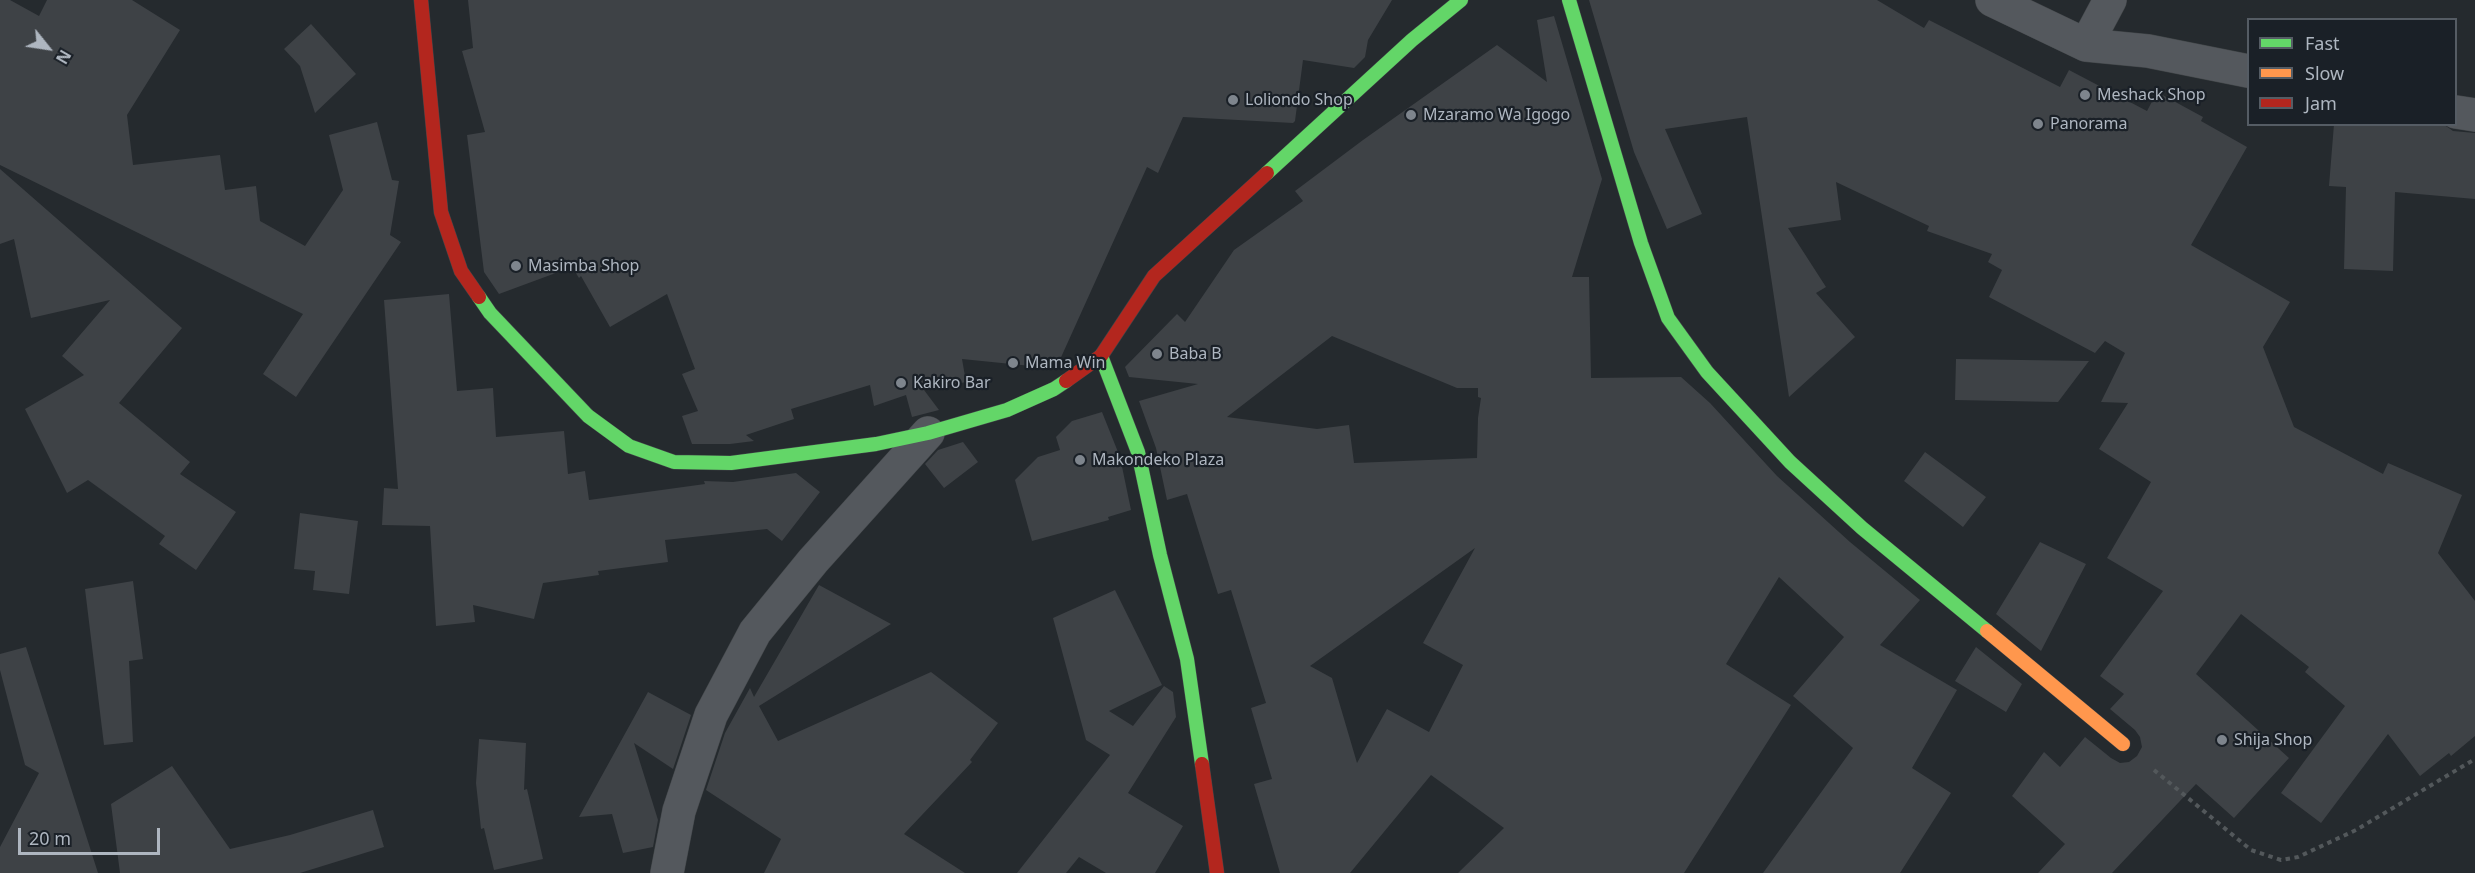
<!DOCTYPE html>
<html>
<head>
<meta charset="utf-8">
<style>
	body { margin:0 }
	#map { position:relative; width:2475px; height:873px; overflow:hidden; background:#252a2e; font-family:"Noto Sans",sans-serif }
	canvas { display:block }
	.legend { position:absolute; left:2247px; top:18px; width:210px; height:108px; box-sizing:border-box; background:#1a2027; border:2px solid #555c64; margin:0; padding:8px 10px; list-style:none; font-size:18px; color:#aeb6c0 }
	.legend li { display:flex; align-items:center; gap:12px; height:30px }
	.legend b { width:30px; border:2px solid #555c64 }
	.north { position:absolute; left:18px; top:18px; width:60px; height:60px; -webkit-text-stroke:4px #1a2027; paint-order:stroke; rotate:120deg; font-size:16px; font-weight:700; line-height:24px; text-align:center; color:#aeb6c0 }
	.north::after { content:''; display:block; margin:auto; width:21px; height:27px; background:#aeb6c0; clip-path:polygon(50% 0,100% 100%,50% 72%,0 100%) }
	.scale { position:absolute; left:18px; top:828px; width:142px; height:27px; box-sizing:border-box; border:3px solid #aeb6c0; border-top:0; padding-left:8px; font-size:18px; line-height:21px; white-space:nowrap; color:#aeb6c0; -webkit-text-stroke:4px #1a2027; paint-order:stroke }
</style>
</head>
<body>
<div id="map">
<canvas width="2475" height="873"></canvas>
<ul class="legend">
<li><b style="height:8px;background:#63d668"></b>Fast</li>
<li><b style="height:8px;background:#ff974d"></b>Slow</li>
<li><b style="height:8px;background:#b3261e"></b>Jam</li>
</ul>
<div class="north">N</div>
<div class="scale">20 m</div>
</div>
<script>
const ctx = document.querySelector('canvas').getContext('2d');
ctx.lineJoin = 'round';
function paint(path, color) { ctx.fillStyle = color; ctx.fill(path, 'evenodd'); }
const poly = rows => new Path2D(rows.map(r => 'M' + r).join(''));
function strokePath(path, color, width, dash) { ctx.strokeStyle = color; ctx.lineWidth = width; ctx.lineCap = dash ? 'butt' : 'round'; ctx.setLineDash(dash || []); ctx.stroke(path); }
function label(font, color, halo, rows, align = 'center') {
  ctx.font = font + ' "Noto Sans",sans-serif'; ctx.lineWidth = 4.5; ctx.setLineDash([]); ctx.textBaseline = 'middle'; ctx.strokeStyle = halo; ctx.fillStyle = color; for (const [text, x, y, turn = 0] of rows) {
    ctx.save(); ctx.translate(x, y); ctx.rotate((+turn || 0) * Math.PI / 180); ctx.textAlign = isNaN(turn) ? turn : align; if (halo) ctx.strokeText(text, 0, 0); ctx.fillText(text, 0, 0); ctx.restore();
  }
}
const building = poly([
	[0,0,10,0,39,16,47,0,132,0,180,30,127,115,133,165,220,155,225,190,256,186,260,221,305,246,343,190,329,135,377,122,392,180,399,181,390,235,401,242,296,397,263,374,303,314,0,165],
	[468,0,1392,0,1368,40,1365,57,1354,68,1303,60,1295,121,1293,123,1183,117,1158,173,1147,167,1058,364,1051,368,962,359,966,382,924,390,939,410,912,417,906,395,874,406,870,385,791,409,794,419,746,435,754,441,730,444,692,444,682,416,698,411,682,374,695,369,667,294,610,327,581,276,579,278,572,267,499,294,484,272,467,135,485,132,462,51,473,48],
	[1589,0,1877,0,1924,28,1929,20,2060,87,2069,70,2147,111,2157,92,2203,117,2201,121,2247,147,2191,245,2290,302,2263,347,2294,427,2383,474,2388,463,2462,495,2438,553,2475,601,2475,736,2451,756,2449,753,2420,776,2388,734,2321,823,2281,793,2345,706,2305,672,2309,667,2241,614,2196,674,2289,758,2234,818,2196,784,2112,873,2038,873,2065,844,2012,796,2044,752,2060,767,2085,737,2111,758,2120,763,2129,762,2137,756,2142,747,2140,737,2135,730,2110,709,2124,694,2100,676,2163,591,2107,558,2151,482,2099,449,2128,403,2101,402,2125,353,2105,341,2095,353,1989,297,2002,270,1988,262,1992,254,1927,231,1929,226,1836,182,1841,220,1788,228,1826,287,1816,293,1855,337,1789,397,1747,117,1665,129,1702,214,1667,229,1634,152],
	[1554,16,1602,179,1572,277,1589,277,1591,378,1681,377,1710,403,1777,476,1850,542,1920,600,1880,645,1957,690,1912,768,1951,793,1900,873,1763,873,1853,748,1793,696,1844,637,1779,577,1726,664,1791,705,1684,873,1458,873,1504,828,1431,775,1350,873,1280,873,1254,784,1272,779,1251,708,1266,703,1231,590,1218,594,1187,494,1167,500,1156,448,1139,401,1198,384,1129,377,1125,367,1177,314,1185,322,1234,250,1303,201,1295,191,1363,140,1497,45,1547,82,1537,20],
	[1332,336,1457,388,1478,388,1478,397,1481,398,1478,418,1477,458,1354,463,1349,425,1317,429,1227,417],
	[1475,548,1423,643,1463,665,1429,732,1387,709,1357,763,1332,678,1310,666],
	[311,24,356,74,315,113,300,66,284,49],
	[2334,124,2443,124,2453,131,2475,133,2475,199,2395,192,2393,271,2344,269,2346,187,2329,186],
	[0,169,182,328,119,403,190,462,180,474,236,512,196,570,159,544,165,536,88,480,67,493,25,409,84,375,62,356,110,300,31,318,14,239,0,244],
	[449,294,457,391,493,388,496,437,564,431,568,474,585,471,589,500,705,484,704,481,733,482,796,473,820,492,782,541,767,529,665,540,668,562,598,571,599,575,543,583,534,619,473,605,475,622,436,626,430,526,382,525,384,488,398,489,384,300],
	[1956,359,2089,361,2058,402,1955,400],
	[1102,412,1120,457,1131,510,1108,517,1109,520,1032,541,1015,480,1038,457,1060,450,1056,437,1072,421],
	[963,442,978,462,944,488,925,464,938,450],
	[1925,452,1986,497,1963,527,1904,481],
	[300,513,358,521,349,594,313,590,315,571,294,569],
	[2040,542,2086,564,2041,651,1996,614],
	[133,581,143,659,129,661,133,742,104,745,85,589],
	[819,585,891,624,759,706,778,741,931,672,998,723,970,760,972,762,904,834,965,873,764,873,781,839,706,790,725,733,750,688,754,697],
	[1115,590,1162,685,1109,711,1133,726,1164,686,1173,692,1176,717,1128,793,1183,826,1155,873,1106,873,1079,857,1066,873,1017,873,1110,755,1086,740,1053,618],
	[26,647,56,741,98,873,0,873,0,847,39,773,25,765,0,670,0,654],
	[1976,647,2022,684,2006,712,1955,681],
	[648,692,691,715,673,769,634,743,658,820,653,847,623,853,612,814,579,817],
	[479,739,526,743,524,790,527,789,543,859,494,870,484,828,481,829,476,783],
	[172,766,230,849,290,835,373,810,384,847,300,873,120,873,111,804]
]);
const path = poly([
	[2154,770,2251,850,2281,860,2298,857,2356,830,2475,759]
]);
const street = poly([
	[1992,0,2086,45,2148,51,2248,71],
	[2086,45,2110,0],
	[2456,112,2475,115],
	[667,873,679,811,711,715,755,632,813,561,928,433]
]);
const fast = poly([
	[1569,0,1641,243,1668,318,1707,372,1790,462,1862,528,1987,631],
	[1267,173,1412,40,1461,0],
	[479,297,490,313,588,416,629,446,674,462,731,463,876,444,928,433,1007,410,1054,389,1066,381],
	[1101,356,1138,452,1160,555,1187,659,1202,764]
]);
const slow = poly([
	[1987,631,2123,744]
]);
const jam = poly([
	[421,0,441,212,461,271,479,297],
	[1066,381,1101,356,1154,276,1267,173],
	[1202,764,1217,873]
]);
const markers = [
	[2085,95,6,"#7e858d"],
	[1233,100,6,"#7e858d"],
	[1411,115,6,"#7e858d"],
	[2038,124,6,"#7e858d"],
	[516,266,6,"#7e858d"],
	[1157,354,6,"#7e858d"],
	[1013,363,6,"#7e858d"],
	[901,383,6,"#7e858d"],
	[1080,460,6,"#7e858d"],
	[2222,740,6,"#7e858d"]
];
const poiNames = [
	["Meshack Shop",2097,95],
	["Loliondo Shop",1245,100],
	["Mzaramo Wa Igogo",1423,115],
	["Panorama",2050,124],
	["Masimba Shop",528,266],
	["Baba B",1169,354],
	["Mama Win",1025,363],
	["Kakiro Bar",913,383],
	["Makondeko Plaza",1092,460],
	["Shija Shop",2234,740]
];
paint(building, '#3e4246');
strokePath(street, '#424649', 34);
strokePath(fast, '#424649', 15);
strokePath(slow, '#424649', 15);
strokePath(jam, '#424649', 15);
strokePath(path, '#53585b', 4, [4.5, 4.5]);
strokePath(street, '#54585d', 33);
strokePath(fast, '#63d668', 14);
strokePath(slow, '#ff974d', 14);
strokePath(jam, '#b3261e', 14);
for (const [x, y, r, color] of markers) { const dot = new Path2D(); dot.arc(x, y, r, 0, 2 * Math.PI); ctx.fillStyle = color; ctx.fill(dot); strokePath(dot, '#1a2027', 2); }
label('16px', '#aeb6c0', '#1a2027', poiNames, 'left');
</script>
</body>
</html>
